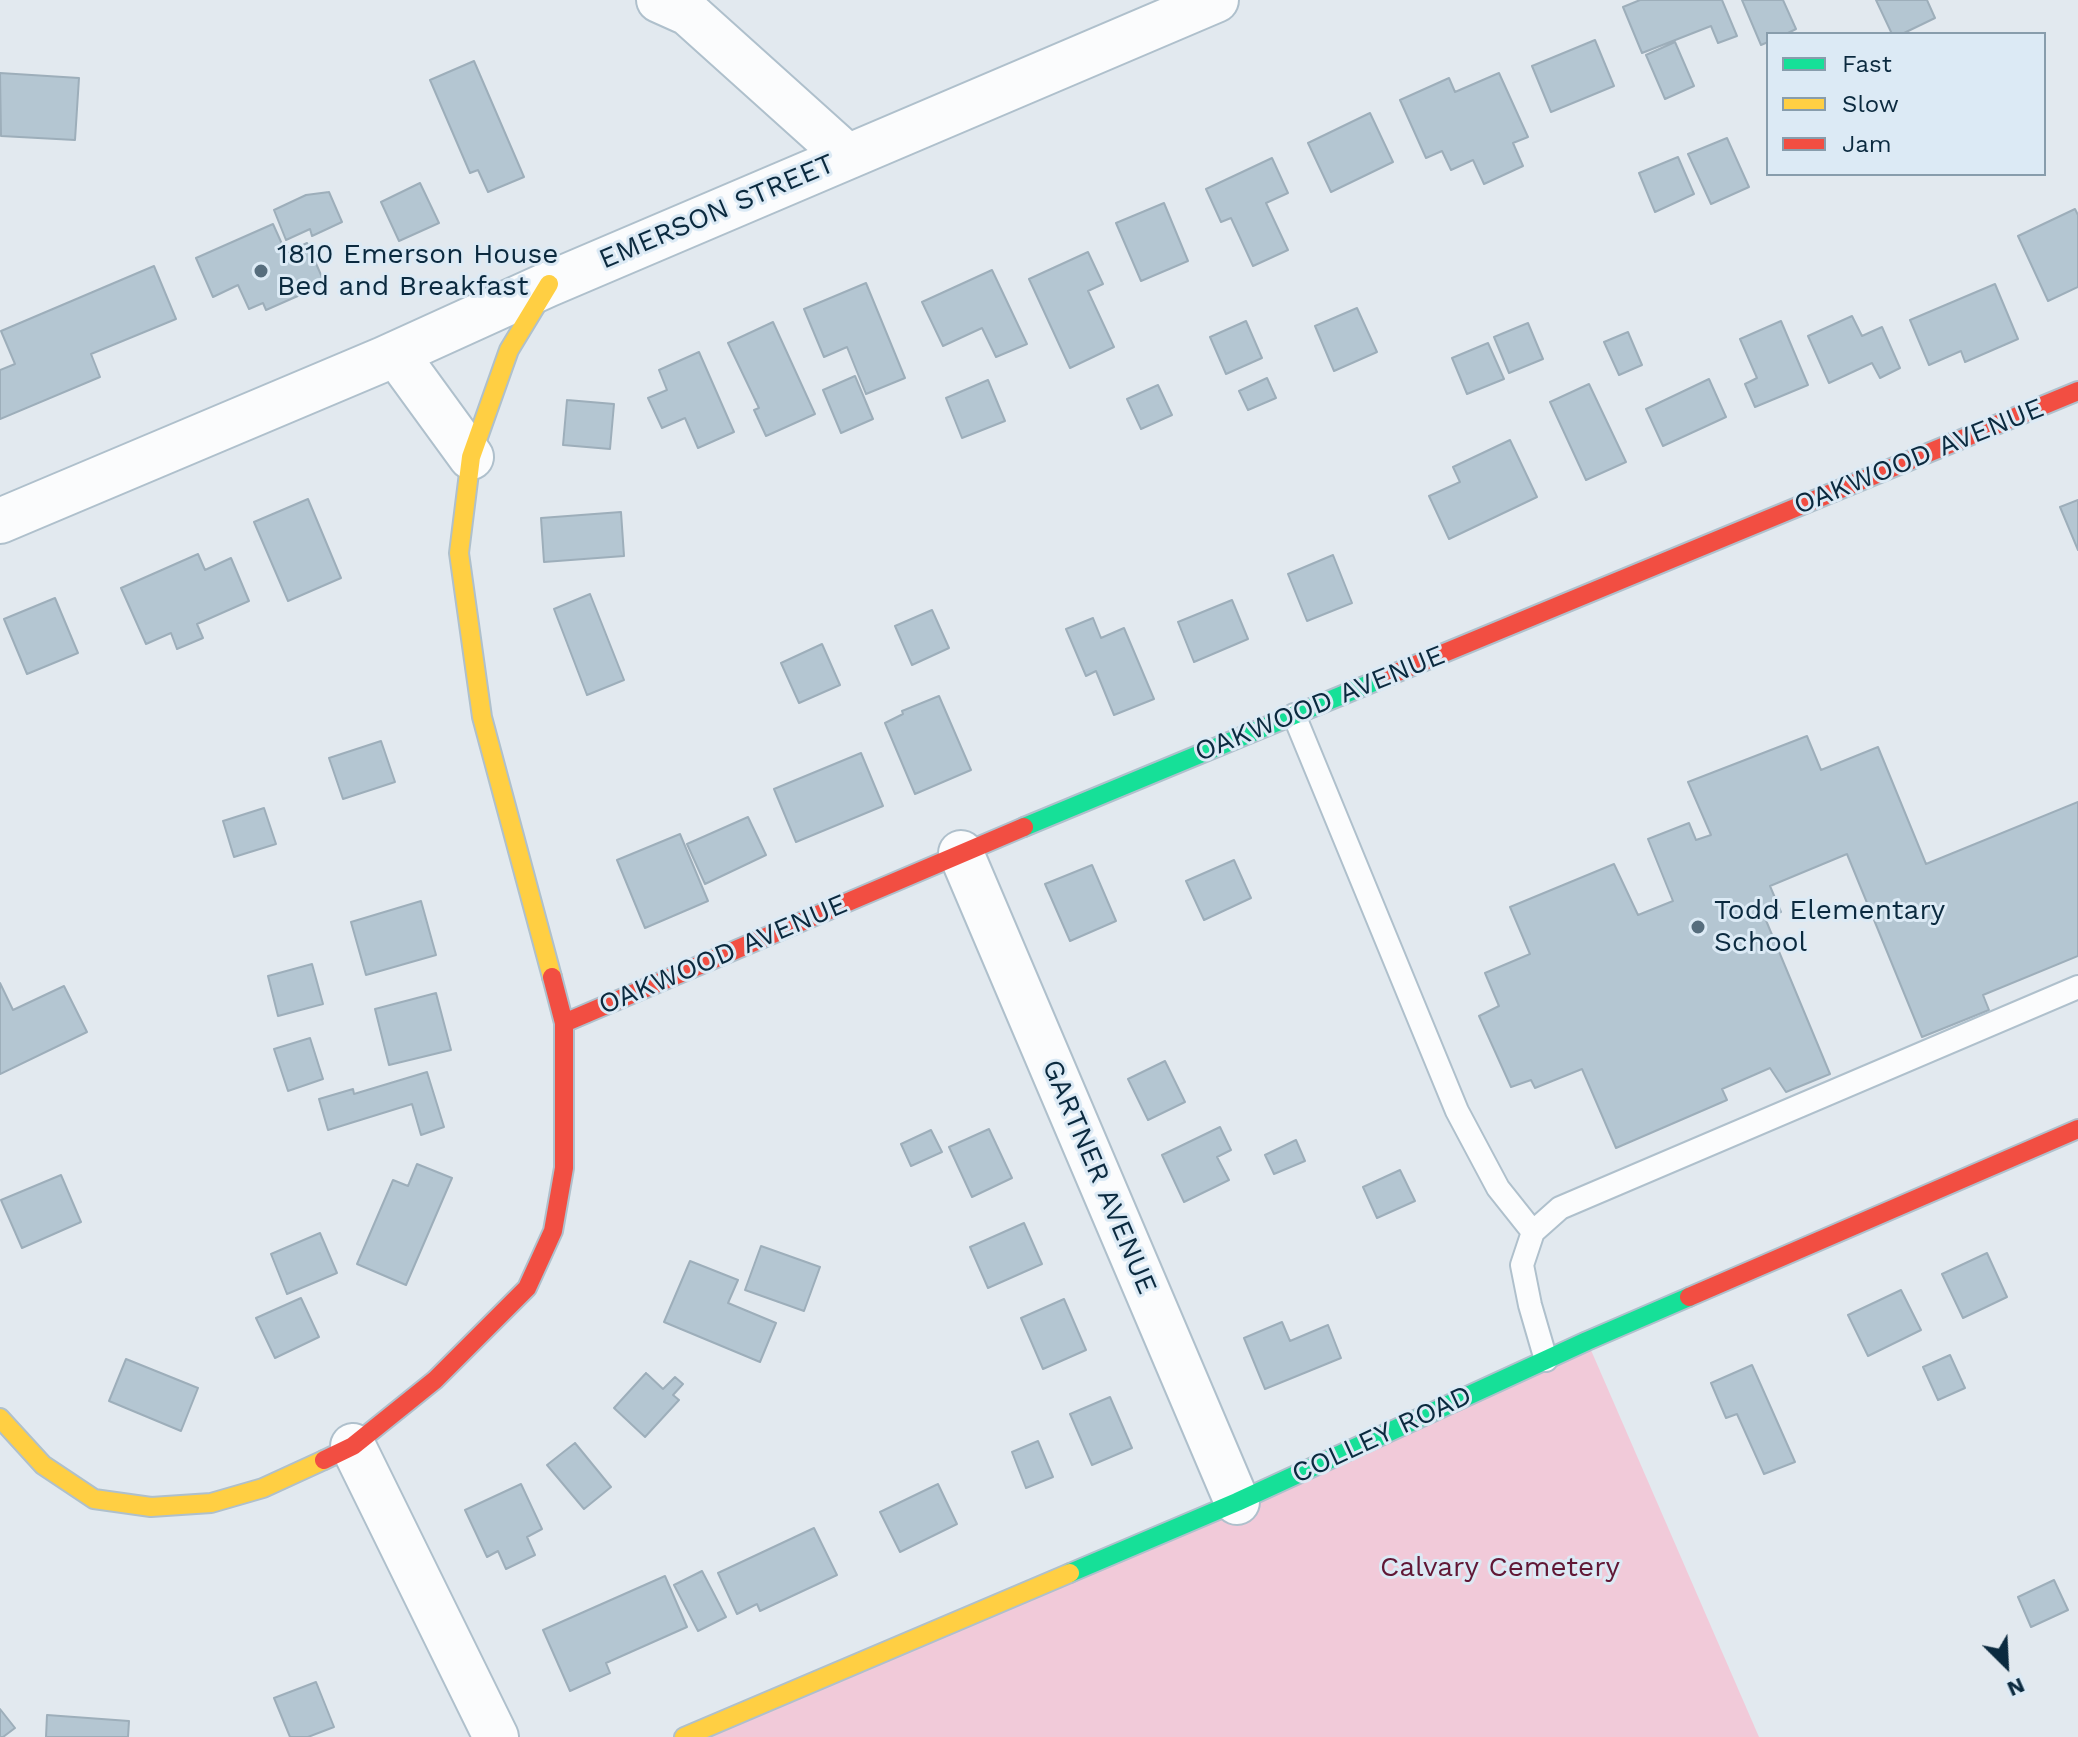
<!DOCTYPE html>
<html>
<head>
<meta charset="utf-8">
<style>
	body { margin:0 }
	#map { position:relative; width:2078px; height:1737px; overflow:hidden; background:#e2e9ef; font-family:"Work Sans",sans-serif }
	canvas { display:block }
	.legend { position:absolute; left:1766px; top:32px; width:280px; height:144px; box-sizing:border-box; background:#dceaf5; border:2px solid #889dac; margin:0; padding:10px 14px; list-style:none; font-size:24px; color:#0b2a3f }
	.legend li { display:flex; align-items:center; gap:16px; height:40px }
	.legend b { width:40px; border:2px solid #889dac }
	.north { position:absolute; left:1966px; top:1625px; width:80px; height:80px; -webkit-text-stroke:6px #dceaf5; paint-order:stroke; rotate:156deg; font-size:22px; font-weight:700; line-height:32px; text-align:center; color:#0b2a3f }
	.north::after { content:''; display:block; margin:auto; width:28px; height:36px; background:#0b2a3f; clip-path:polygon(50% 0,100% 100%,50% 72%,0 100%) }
</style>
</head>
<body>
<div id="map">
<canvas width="2078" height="1737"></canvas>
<ul class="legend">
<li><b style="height:10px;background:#16e098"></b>Fast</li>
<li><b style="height:10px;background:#ffcf43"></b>Slow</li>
<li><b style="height:10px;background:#f24e42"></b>Jam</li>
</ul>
<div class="north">N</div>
</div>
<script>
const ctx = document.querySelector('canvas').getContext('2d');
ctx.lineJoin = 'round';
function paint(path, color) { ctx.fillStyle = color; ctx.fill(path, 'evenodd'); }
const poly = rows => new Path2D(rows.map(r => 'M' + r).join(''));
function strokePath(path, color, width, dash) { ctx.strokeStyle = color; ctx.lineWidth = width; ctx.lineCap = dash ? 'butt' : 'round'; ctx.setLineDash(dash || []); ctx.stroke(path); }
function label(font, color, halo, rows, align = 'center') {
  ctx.font = font + ' "Work Sans",sans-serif'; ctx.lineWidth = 6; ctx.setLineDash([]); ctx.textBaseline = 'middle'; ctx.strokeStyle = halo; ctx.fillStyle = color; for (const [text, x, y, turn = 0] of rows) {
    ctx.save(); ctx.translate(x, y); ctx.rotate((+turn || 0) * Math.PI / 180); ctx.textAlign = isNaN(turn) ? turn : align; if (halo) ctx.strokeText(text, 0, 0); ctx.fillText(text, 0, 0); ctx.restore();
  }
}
const green = poly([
	[1587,1341,1759,1737,684,1737]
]);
const building = poly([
	[1640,0,1722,0,1737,36,1718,43,1711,26,1642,53,1623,7,1640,0],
	[1742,0,1783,0,1796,29,1786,34,1768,34,1768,42,1761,45,1742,0],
	[1876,0,1927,0,1935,18,1902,34,1892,34,1876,0],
	[1595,40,1614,86,1551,112,1532,66,1595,40],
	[1675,42,1694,86,1665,99,1646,55,1675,42],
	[474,61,524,177,488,192,478,170,470,173,430,80,474,61],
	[0,73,79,78,75,140,1,136,0,73],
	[1499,73,1528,137,1513,143,1523,166,1484,184,1473,160,1451,170,1442,151,1426,158,1400,100,1449,78,1455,92,1499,73],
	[1370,113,1393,162,1331,192,1308,143,1370,113],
	[1727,138,1749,187,1711,204,1688,154,1727,138],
	[1678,157,1694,194,1655,212,1639,173,1678,157],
	[1272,158,1288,193,1266,203,1288,250,1253,266,1231,218,1221,222,1206,189,1272,158],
	[420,183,439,223,399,241,381,202,420,183],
	[329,192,342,222,312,236,310,229,286,240,274,210,306,195,329,192],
	[1164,203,1188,261,1141,281,1116,223,1164,203],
	[2075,209,2078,215,2078,287,2048,301,2018,236,2075,209],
	[273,224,286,253,307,243,325,284,266,310,263,303,249,309,238,285,213,297,196,258,273,224],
	[1088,252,1103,284,1088,291,1114,347,1070,368,1029,279,1088,252],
	[154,266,176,319,91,354,100,377,0,419,0,370,15,364,1,331,154,266],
	[992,270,1027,344,996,357,982,328,943,346,922,302,992,270],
	[866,283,905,378,866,394,847,347,824,357,804,309,866,283],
	[1995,284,2018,339,1965,362,1961,351,1929,365,1910,320,1995,284],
	[1357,308,1377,352,1334,371,1315,326,1357,308],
	[1852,316,1862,336,1882,327,1900,368,1880,378,1872,363,1829,383,1808,336,1852,316],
	[1246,321,1262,358,1226,374,1210,337,1246,321],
	[1781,321,1808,385,1755,407,1745,384,1757,378,1740,339,1781,321],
	[773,322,815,414,766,436,754,410,759,408,728,343,773,322],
	[1528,323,1543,359,1509,373,1494,337,1528,323],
	[1628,332,1642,365,1619,375,1604,342,1628,332],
	[1488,343,1504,379,1467,394,1452,358,1488,343],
	[699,352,734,432,698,448,685,418,662,428,648,398,667,390,659,370,699,352],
	[855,376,873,419,841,433,823,390,855,376],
	[1267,378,1276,398,1248,410,1239,391,1267,378],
	[1709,379,1726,417,1663,446,1646,409,1709,379],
	[988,380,1005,421,962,438,946,398,988,380],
	[1589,384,1626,462,1586,480,1550,402,1589,384],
	[1158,385,1172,415,1141,429,1127,399,1158,385],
	[567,400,614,404,610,449,563,445,567,400],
	[1510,440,1537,497,1449,539,1429,496,1460,482,1453,467,1510,440],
	[308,499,341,578,288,601,254,522,308,499],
	[2078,500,2078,550,2060,507,2078,500],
	[621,512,624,556,544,562,541,518,621,512],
	[198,554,205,570,231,558,249,601,197,624,203,638,177,649,171,633,146,644,121,588,198,554],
	[1333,555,1352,603,1307,621,1288,574,1333,555],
	[590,594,624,680,587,695,554,609,590,594],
	[55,598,78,653,27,674,4,619,55,598],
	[1232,600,1248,639,1194,662,1178,622,1232,600],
	[932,610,949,648,912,665,895,626,932,610],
	[1093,618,1101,638,1124,628,1154,699,1114,715,1096,671,1086,676,1066,629,1093,618],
	[822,644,840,685,799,703,781,663,822,644],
	[939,696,971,770,915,794,885,723,903,714,902,711,939,696],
	[1807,736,1821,770,1878,747,1926,864,2078,802,2078,956,1983,995,1989,1010,1922,1037,1847,854,1770,886,1781,912,1765,918,1830,1074,1786,1092,1770,1068,1722,1089,1727,1100,1616,1148,1582,1069,1535,1088,1531,1080,1511,1087,1479,1016,1499,1006,1485,973,1530,954,1510,907,1614,864,1638,915,1673,901,1648,839,1689,823,1696,840,1711,835,1688,782,1807,736],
	[381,741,395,782,343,799,329,758,381,741],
	[861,753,883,806,796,842,774,789,861,753],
	[264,808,276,844,234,857,223,821,264,808],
	[748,817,766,855,705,884,687,844,748,817],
	[680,834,708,901,645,928,617,860,680,834],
	[1234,860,1251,898,1204,920,1186,881,1234,860],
	[1092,865,1116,921,1070,941,1045,884,1092,865],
	[421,901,436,955,366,975,351,922,421,901],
	[312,964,323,1004,278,1016,268,976,312,964],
	[0,983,13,1010,64,986,87,1032,0,1074,0,983],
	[436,993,451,1050,389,1065,375,1009,436,993],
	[310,1038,323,1079,288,1091,274,1049,310,1038],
	[1165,1061,1185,1102,1148,1120,1128,1079,1165,1061],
	[427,1072,444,1127,421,1135,412,1104,328,1130,319,1099,353,1089,354,1094,427,1072],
	[1220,1127,1231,1150,1217,1157,1229,1180,1184,1202,1162,1155,1220,1127],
	[989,1129,1012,1178,972,1197,949,1147,989,1129],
	[931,1130,942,1152,911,1166,901,1144,931,1130],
	[1296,1140,1305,1161,1274,1174,1265,1155,1296,1140],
	[417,1164,452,1178,406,1285,357,1264,393,1180,408,1186,417,1164],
	[1400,1170,1415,1201,1377,1218,1363,1187,1400,1170],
	[61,1175,81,1222,22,1248,1,1200,61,1175],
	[1024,1223,1042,1264,988,1288,970,1247,1024,1223],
	[320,1233,337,1273,287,1294,271,1254,320,1233],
	[761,1246,820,1267,804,1311,745,1290,761,1246],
	[1987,1253,2007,1297,1963,1318,1942,1274,1987,1253],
	[690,1261,738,1280,728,1303,776,1323,760,1362,664,1322,690,1261],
	[1901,1290,1921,1330,1868,1356,1848,1315,1901,1290],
	[301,1298,319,1337,275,1358,256,1318,301,1298],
	[1064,1299,1086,1350,1043,1369,1021,1318,1064,1299],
	[1282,1322,1290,1341,1328,1325,1341,1358,1265,1389,1244,1338,1282,1322],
	[1950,1355,1965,1388,1938,1400,1923,1367,1950,1355],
	[126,1359,198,1388,181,1431,109,1401,126,1359],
	[1752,1365,1795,1462,1764,1474,1737,1414,1726,1418,1711,1383,1752,1365],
	[646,1373,663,1389,675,1377,683,1384,673,1395,679,1400,645,1437,614,1408,646,1373],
	[1110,1397,1132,1448,1092,1465,1070,1414,1110,1397],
	[1038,1441,1053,1477,1026,1488,1012,1452,1038,1441],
	[575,1443,611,1487,584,1509,547,1465,575,1443],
	[521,1484,542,1529,527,1537,535,1555,506,1569,498,1551,487,1557,465,1510,521,1484],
	[938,1484,957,1524,900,1552,880,1512,938,1484],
	[814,1528,837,1575,760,1611,757,1604,737,1614,718,1573,814,1528],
	[702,1571,726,1617,698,1631,674,1585,702,1571],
	[665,1576,687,1627,606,1663,610,1673,570,1691,543,1630,665,1576],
	[2054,1580,2068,1610,2031,1627,2018,1597,2054,1580],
	[316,1682,334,1727,308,1737,290,1737,274,1698,316,1682],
	[0,1709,15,1728,3,1737,0,1737,0,1709],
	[47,1715,129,1721,128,1737,46,1737,47,1715]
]);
const lane = poly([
	[1294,715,1457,1111,1498,1188,1533,1232],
	[1546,1360,1530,1305,1522,1265,1533,1232,1560,1208,2078,987]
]);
const street = poly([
	[659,0,688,13,847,156],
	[396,354,471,457],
	[0,521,384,359,549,284,1216,0],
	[961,853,1237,1502],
	[353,1446,496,1737]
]);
const fast = poly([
	[1024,827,1386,677],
	[1070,1573,1237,1502,1587,1341,1689,1297]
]);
const slow = poly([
	[549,284,509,350,471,457,459,553,482,717,552,977],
	[0,1418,43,1465,94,1499,151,1507,211,1503,263,1488,324,1460],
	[684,1737,1070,1573]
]);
const jam = poly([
	[1386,677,2078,391],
	[564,1023,1024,827],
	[1689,1297,2078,1129],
	[324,1460,353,1446,435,1380,527,1288,553,1231,564,1168,564,1023,552,977]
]);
const markers = [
	[261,271,8,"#566d7d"],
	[1698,927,8,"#566d7d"]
];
const streetNames = [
	["EMERSON STREET",717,212,-23],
	["OAKWOOD AVENUE",1919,457,-22],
	["OAKWOOD AVENUE",1320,704,-22],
	["OAKWOOD AVENUE",723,955,-23],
	["GARTNER AVENUE",1099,1177,67],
	["COLLEY ROAD",1382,1435,-25]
];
const poiNames = [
	["1810 Emerson House",277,255],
	["Bed and Breakfast",277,287],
	["Todd Elementary",1714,911],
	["School",1714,943]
];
const parkNames = [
	["Calvary Cemetery",1500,1568]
];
paint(green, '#f1cad9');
paint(building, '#b4c6d2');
strokePath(building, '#9daeba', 2);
strokePath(lane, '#afc0cc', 26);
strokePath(street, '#afc0cc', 48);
strokePath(fast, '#afc0cc', 22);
strokePath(slow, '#afc0cc', 22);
strokePath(jam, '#afc0cc', 22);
strokePath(lane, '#fbfcfd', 22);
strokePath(street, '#fbfcfd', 44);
strokePath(fast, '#16e098', 18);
strokePath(slow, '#ffcf43', 18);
strokePath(jam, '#f24e42', 18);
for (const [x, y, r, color] of markers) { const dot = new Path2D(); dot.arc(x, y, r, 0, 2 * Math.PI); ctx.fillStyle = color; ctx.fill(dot); strokePath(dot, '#dceaf5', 3); }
label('28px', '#0b2a3f', '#dceaf5', streetNames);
label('28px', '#0b2a3f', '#dceaf5', poiNames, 'left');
label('28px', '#611735', '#dceaf5', parkNames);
</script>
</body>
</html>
